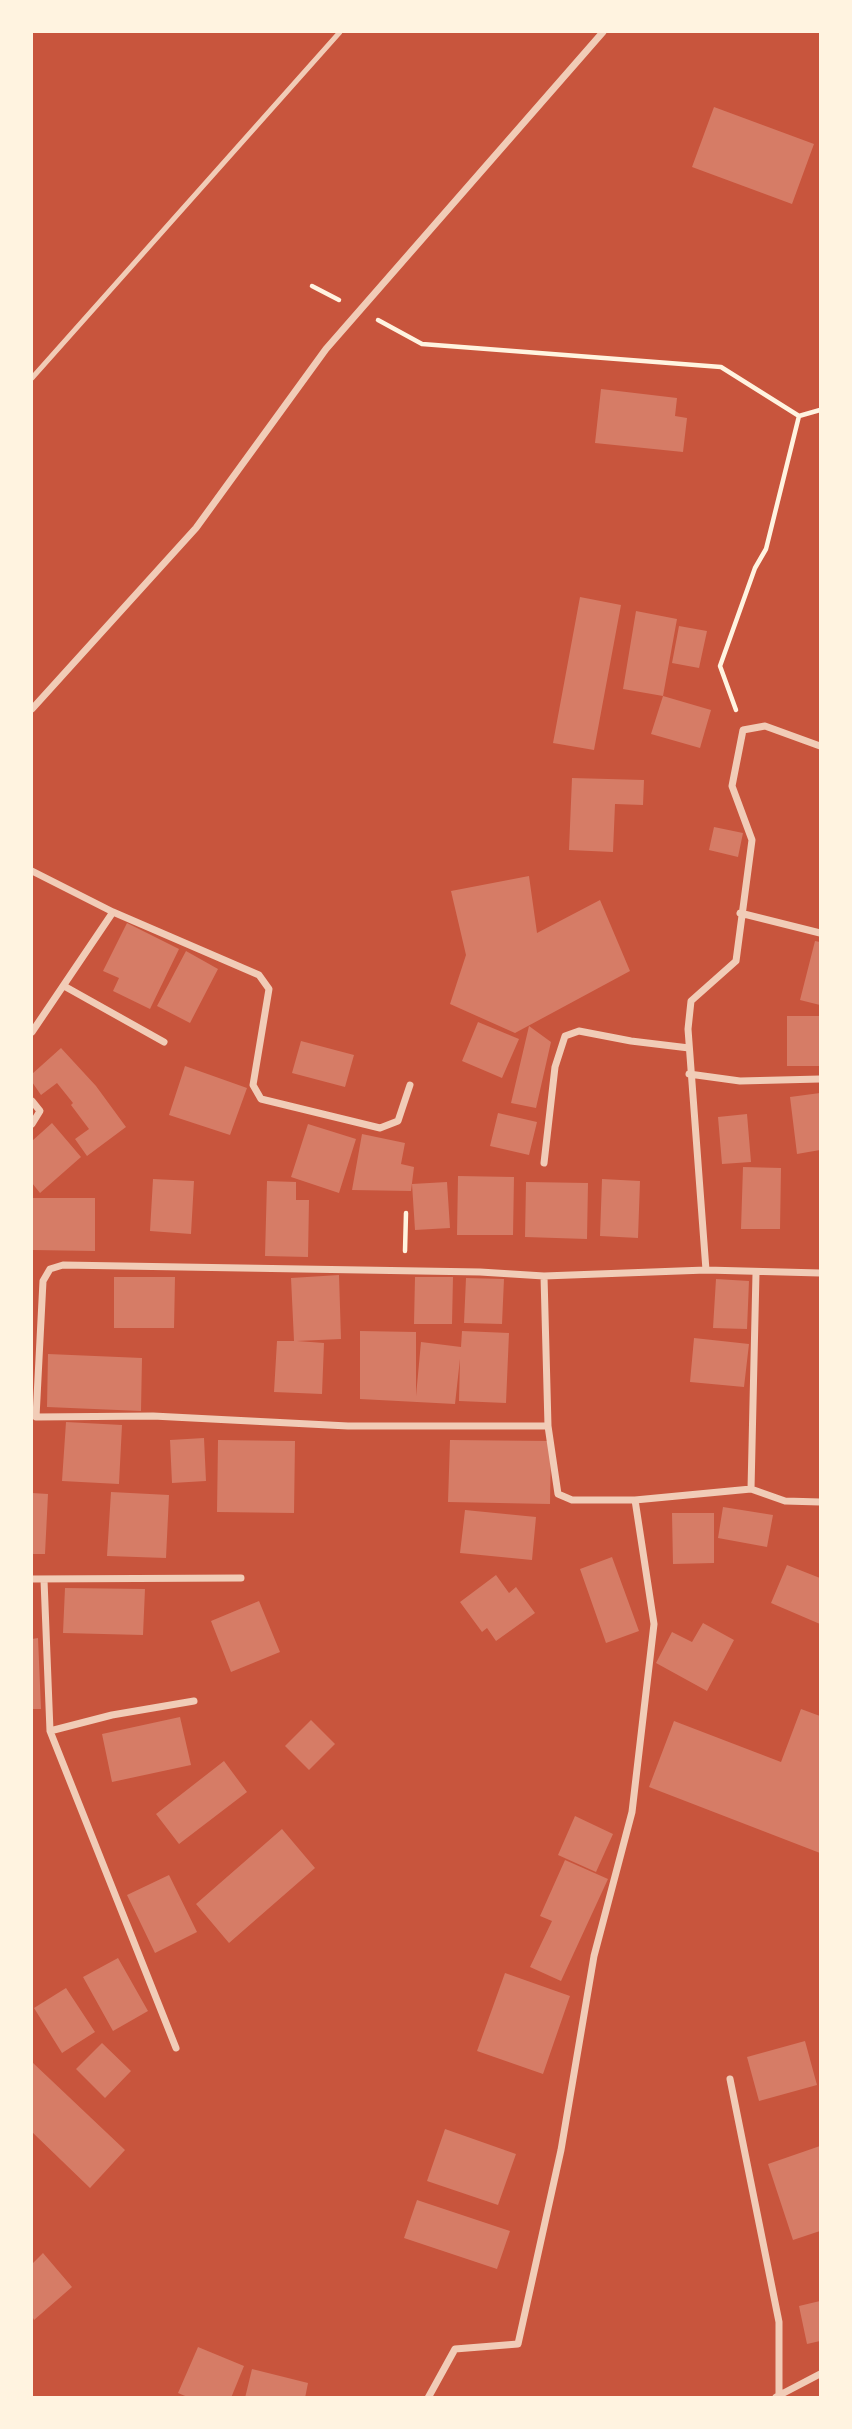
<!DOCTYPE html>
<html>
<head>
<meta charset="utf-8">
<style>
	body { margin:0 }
	#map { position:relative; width:852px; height:2429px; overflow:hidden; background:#c8553d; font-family:Ubuntu,sans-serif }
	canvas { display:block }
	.frame { position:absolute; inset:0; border:33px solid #fff3e0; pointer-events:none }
</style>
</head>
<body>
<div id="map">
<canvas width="852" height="2429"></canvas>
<div class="frame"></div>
</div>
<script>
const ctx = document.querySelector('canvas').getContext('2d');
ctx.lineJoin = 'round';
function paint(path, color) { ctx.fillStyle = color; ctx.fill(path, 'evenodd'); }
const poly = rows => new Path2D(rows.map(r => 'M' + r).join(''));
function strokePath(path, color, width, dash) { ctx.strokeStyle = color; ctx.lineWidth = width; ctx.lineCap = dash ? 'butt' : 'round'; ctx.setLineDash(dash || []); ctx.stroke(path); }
const building = poly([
	[714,107,814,144,792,204,692,167],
	[601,389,677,398,675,416,687,418,683,452,595,443],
	[580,597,621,605,594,750,553,743],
	[636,611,677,619,663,696,711,710,700,748,651,734,663,696,623,689],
	[679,626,707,631,699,668,672,663],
	[572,778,644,780,643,805,615,804,613,852,569,850],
	[714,827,743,833,738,857,709,850],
	[529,876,537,933,600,900,630,971,515,1033,450,1004,466,955,451,891],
	[127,923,179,949,150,1009,113,991,119,978,103,971],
	[815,941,820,942,820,1005,800,1000],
	[186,951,218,969,190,1023,157,1006],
	[787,1016,820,1016,820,1066,787,1066],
	[478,1022,519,1039,502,1078,462,1061],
	[529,1026,551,1042,536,1108,511,1103],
	[301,1041,354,1055,345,1087,292,1073],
	[61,1048,96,1086,126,1127,87,1156,75,1139,89,1129,71,1105,73,1103,57,1083,41,1095,32,1082,32,1074],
	[185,1066,247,1088,230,1135,169,1115],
	[820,1093,820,1150,797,1154,790,1097],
	[498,1113,537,1122,529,1155,490,1146],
	[747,1114,751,1162,722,1164,718,1117],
	[52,1123,81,1157,40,1193,32,1183,32,1141],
	[308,1124,356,1139,339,1193,291,1177],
	[362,1134,405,1143,401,1164,414,1167,411,1191,352,1190],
	[743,1167,781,1168,780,1229,741,1229],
	[458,1176,514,1177,513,1235,457,1235],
	[153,1179,194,1181,191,1234,150,1231],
	[602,1179,640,1181,638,1238,600,1236],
	[267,1181,296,1182,296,1200,309,1200,308,1257,265,1256],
	[447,1182,450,1228,415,1230,412,1184],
	[526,1182,588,1183,587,1239,525,1237],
	[32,1198,95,1198,95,1251,32,1250],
	[339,1275,341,1339,297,1341,324,1343,322,1394,274,1392,277,1341,294,1341,291,1278],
	[114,1277,175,1277,174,1328,114,1328],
	[415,1277,453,1277,452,1324,414,1324],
	[466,1278,504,1279,502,1324,464,1323],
	[716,1279,749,1281,747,1329,713,1328],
	[360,1331,416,1332,416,1396,421,1342,461,1347,462,1331,509,1333,506,1403,459,1401,460,1359,455,1404,360,1399],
	[694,1338,749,1344,744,1387,690,1382],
	[48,1354,142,1358,141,1411,47,1407],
	[66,1422,122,1425,119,1484,62,1481],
	[204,1438,206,1481,172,1483,170,1440],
	[218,1440,295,1441,294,1513,217,1512],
	[450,1440,551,1441,550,1504,448,1502],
	[111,1492,169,1495,166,1558,107,1556],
	[32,1493,48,1494,45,1554,32,1554],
	[723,1507,773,1515,767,1547,718,1538],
	[465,1510,536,1517,532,1560,460,1553],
	[672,1513,714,1513,714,1563,673,1564],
	[612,1557,639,1631,606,1643,580,1569],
	[787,1565,820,1578,820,1624,771,1603],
	[496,1575,509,1593,516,1587,535,1613,496,1641,487,1628,482,1632,460,1602],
	[65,1588,145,1589,143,1635,63,1633],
	[259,1601,280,1652,231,1672,211,1621],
	[703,1623,734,1640,707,1691,656,1663,672,1632,692,1642],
	[38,1638,41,1709,32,1709,32,1639],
	[801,1709,820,1716,820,1853,649,1787,674,1721,781,1762],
	[180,1717,191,1765,112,1782,102,1734],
	[311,1720,335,1744,309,1770,285,1746],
	[224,1761,247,1792,179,1844,156,1814],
	[575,1816,613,1834,596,1872,558,1855],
	[282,1829,315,1868,229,1943,196,1904],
	[565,1860,608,1879,561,1981,530,1967,552,1921,540,1916],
	[169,1875,197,1932,155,1953,127,1895],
	[118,1958,148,2011,113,2031,83,1977],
	[505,1973,570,1996,543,2074,477,2051],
	[66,1988,95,2032,62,2053,34,2008],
	[805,2041,817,2085,759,2101,747,2057],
	[102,2043,131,2071,105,2098,76,2069],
	[32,2062,125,2150,90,2188,32,2132],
	[445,2129,516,2154,498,2205,427,2181],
	[820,2146,820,2231,793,2240,768,2164],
	[417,2200,510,2231,497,2269,404,2238],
	[43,2253,72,2287,34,2320,32,2316,32,2264],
	[820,2301,820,2341,807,2344,799,2306],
	[198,2347,244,2366,231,2398,190,2398,178,2393],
	[252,2369,308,2383,305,2398,245,2398]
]);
const path = poly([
	[312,286,339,300],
	[378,320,422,344,721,367,799,416,820,410],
	[736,710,720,666,755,568,766,549,799,416],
	[405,1251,406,1213]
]);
const service = poly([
	[32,378,340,32]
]);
const minor = poly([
	[32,709,196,528,326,349,603,32],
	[32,871,113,912,259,975,269,989,253,1085,261,1099,380,1128,398,1121,410,1085],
	[740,913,820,933],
	[64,986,164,1042],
	[32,1032,113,912],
	[689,1074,740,1081,820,1079],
	[32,1101,40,1111,32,1124],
	[544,1163,555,1067,565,1036,579,1031,631,1041,689,1048],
	[706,1270,688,1029,691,1001,736,961,752,840,732,786,743,730,765,726,820,746],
	[756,1273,751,1489,785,1501,820,1502],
	[544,1276,548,1426,558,1494,572,1500,635,1500,751,1489],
	[548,1426,348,1426,153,1416,36,1417,43,1281,50,1269,63,1265,480,1272,544,1276,706,1270,820,1273],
	[32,1579,241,1578],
	[44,1580,50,1731,176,2048],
	[50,1731,112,1715,194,1701],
	[730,2079,779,2322,779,2396],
	[776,2397,820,2374],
	[428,2398,455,2349,518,2344,561,2150,594,1956,632,1812,654,1624,635,1500]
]);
paint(building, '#d67c66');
strokePath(path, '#fff3e0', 4.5);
strokePath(service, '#f1ccb7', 5);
strokePath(minor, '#f1ccb7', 7);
</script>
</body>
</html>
